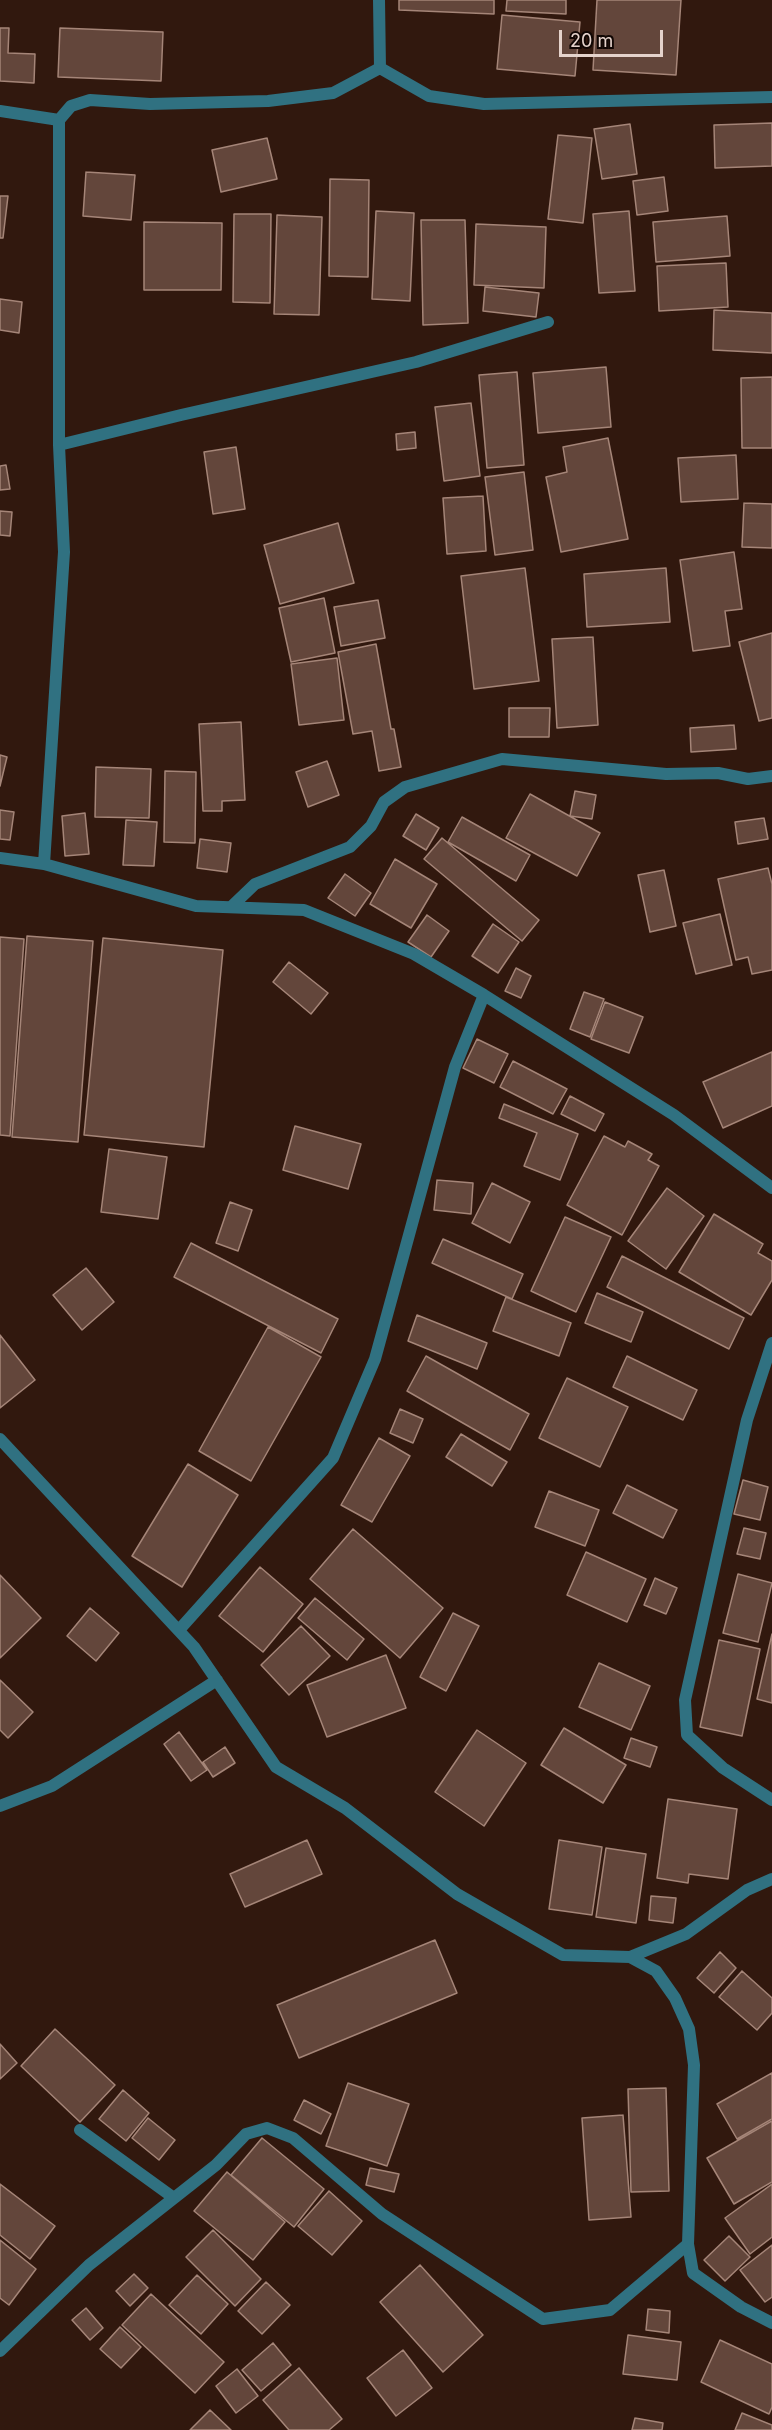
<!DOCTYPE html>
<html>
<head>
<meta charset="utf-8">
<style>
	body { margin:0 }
	#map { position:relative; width:772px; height:2430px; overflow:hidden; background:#31180e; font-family:Inter,sans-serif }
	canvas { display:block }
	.scale { position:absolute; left:559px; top:30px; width:104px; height:27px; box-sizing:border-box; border:3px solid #e5d3cc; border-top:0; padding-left:8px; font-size:18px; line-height:21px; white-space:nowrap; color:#e5d3cc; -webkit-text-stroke:4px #110704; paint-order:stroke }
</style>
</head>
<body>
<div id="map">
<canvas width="772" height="2430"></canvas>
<div class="scale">20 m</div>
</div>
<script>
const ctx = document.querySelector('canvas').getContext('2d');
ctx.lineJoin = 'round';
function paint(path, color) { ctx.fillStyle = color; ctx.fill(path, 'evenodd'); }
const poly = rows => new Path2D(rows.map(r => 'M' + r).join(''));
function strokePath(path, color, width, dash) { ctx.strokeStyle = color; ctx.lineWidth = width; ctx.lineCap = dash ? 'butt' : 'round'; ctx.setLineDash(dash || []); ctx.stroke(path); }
const building = poly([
	[399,0,494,0,494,14,399,10,399,0],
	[507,0,566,0,566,14,506,11,507,0],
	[597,0,681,0,676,75,593,70,597,0],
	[502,15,580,22,575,76,497,69,502,15],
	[0,28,9,28,8,53,35,54,34,83,0,81,0,28],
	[60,28,163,32,161,81,58,77,60,28],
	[772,123,772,166,715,168,714,125,772,123],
	[630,124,637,174,602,179,594,129,630,124],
	[558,135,592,138,583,223,548,219,558,135],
	[267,138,277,179,221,192,212,150,267,138],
	[86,172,135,175,131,220,83,216,86,172],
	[664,177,668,211,637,215,633,181,664,177],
	[330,179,369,180,368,277,329,276,330,179],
	[0,196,8,196,3,238,0,238,0,196],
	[376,211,414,213,410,301,372,299,376,211],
	[629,211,635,291,599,293,593,214,629,211],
	[234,214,271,214,270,303,233,302,234,214],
	[277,215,322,217,319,315,274,314,277,215],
	[727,216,730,256,656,262,653,222,727,216],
	[421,220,465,220,468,323,423,325,421,220],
	[144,222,222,223,221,290,144,290,144,222],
	[476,224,546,227,544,288,474,285,476,224],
	[726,263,728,307,659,311,657,266,726,263],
	[485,287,539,293,536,317,483,311,485,287],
	[0,299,22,302,19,333,0,330,0,299],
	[714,310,772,313,772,353,713,350,714,310],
	[606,367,611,427,538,433,533,373,606,367],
	[517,372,524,465,487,468,479,375,517,372],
	[772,377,772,448,742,448,741,378,772,377],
	[471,403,480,476,444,481,435,407,471,403],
	[415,432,416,448,397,450,396,434,415,432],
	[608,438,628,539,561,552,546,477,567,472,563,447,608,438],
	[236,447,245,509,213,514,204,452,236,447],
	[736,455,738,499,681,502,678,458,736,455],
	[6,465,10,489,0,490,0,466,6,465],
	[524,472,533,550,495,555,485,477,524,472],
	[483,496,486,551,447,554,443,498,483,496],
	[744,503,772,504,772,548,742,547,744,503],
	[0,511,12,512,10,536,0,535,0,511],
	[338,523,354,583,280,604,264,545,338,523],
	[734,552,742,609,725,611,730,646,693,651,680,560,734,552],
	[525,568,539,681,474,689,461,576,525,568],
	[666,568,670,622,587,627,584,574,666,568],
	[324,598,335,653,291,662,279,608,324,598],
	[378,600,385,638,341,646,334,607,378,600],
	[772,633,772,718,759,721,739,642,772,633],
	[593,637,598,725,557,728,552,639,593,637],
	[376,644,391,729,394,729,401,767,379,771,372,731,353,734,338,652,376,644],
	[337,658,344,720,299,725,291,664,337,658],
	[509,708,550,708,549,737,509,737,509,708],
	[241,722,245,800,222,801,222,811,203,811,199,724,241,722],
	[734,725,736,749,691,752,690,728,734,725],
	[0,755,7,757,0,786,0,755],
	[327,761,339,795,308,807,296,772,327,761],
	[96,767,151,769,149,818,95,817,96,767],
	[165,771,196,772,195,843,164,842,165,771],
	[575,791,596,795,592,819,570,816,575,791],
	[530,794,600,833,577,876,506,838,530,794],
	[0,810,14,812,10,840,0,839,0,810],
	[85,813,89,854,65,856,62,816,85,813],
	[416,814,439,828,426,850,403,836,416,814],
	[462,817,530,855,516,881,448,842,462,817],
	[764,818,768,839,738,844,735,822,764,818],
	[126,820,157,822,154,866,123,865,126,820],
	[442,838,539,920,522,941,424,859,442,838],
	[200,839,231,843,227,872,197,868,200,839],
	[395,859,437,884,411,928,370,904,395,859],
	[768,868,772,884,772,970,752,974,748,957,736,960,718,879,768,868],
	[664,870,676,926,650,932,638,875,664,870],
	[345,874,371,893,355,916,328,898,345,874],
	[720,914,732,965,696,974,683,923,720,914],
	[427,915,449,931,431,957,408,942,427,915],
	[493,924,519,942,498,973,472,956,493,924],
	[27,936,93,941,78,1142,12,1137,27,936],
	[0,937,24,939,10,1136,0,1135,0,937],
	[103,938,223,950,204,1147,84,1135,103,938],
	[289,962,328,993,311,1014,273,982,289,962],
	[516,968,531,976,521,998,505,991,516,968],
	[584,992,604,999,590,1037,570,1029,584,992],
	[605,1002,643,1017,629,1053,591,1039,605,1002],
	[477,1039,508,1054,494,1083,463,1068,477,1039],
	[772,1052,772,1106,723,1128,703,1082,772,1052],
	[513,1061,567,1089,553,1114,500,1087,513,1061],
	[570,1096,604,1114,595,1131,561,1114,570,1096],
	[504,1104,578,1134,560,1180,524,1166,537,1133,499,1118,504,1104],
	[295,1126,361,1144,348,1189,283,1170,295,1126],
	[604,1136,625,1147,628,1141,652,1154,648,1160,659,1166,622,1235,567,1205,604,1136],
	[109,1149,167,1157,158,1219,101,1212,109,1149],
	[437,1180,473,1183,471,1214,434,1210,437,1180],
	[492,1183,530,1202,510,1243,472,1223,492,1183],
	[667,1188,704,1216,666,1269,628,1241,667,1188],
	[230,1202,252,1210,238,1251,216,1243,230,1202],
	[714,1214,763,1244,758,1253,772,1261,772,1280,751,1315,679,1272,714,1214],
	[565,1217,611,1237,576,1312,531,1291,565,1217],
	[443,1239,523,1274,512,1299,432,1263,443,1239],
	[191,1243,338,1319,321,1353,174,1277,191,1243],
	[622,1256,744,1318,729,1349,607,1287,622,1256],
	[86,1268,114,1302,82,1330,53,1295,86,1268],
	[597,1293,643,1312,631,1342,585,1323,597,1293],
	[506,1297,571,1323,559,1356,493,1331,506,1297],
	[417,1315,487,1343,477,1369,408,1341,417,1315],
	[268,1327,321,1357,251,1481,199,1451,268,1327],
	[0,1335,35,1380,0,1408,0,1335],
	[426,1356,529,1414,510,1450,407,1391,426,1356],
	[627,1356,697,1390,683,1420,613,1387,627,1356],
	[567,1378,628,1407,600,1467,539,1438,567,1378],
	[400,1409,423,1419,413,1443,390,1433,400,1409],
	[461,1434,507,1462,492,1486,446,1457,461,1434],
	[379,1438,410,1456,372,1522,341,1505,379,1438],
	[188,1464,238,1495,182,1587,132,1556,188,1464],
	[743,1480,768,1487,760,1520,734,1514,743,1480],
	[627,1485,677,1510,663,1538,613,1513,627,1485],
	[549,1491,599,1510,585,1546,535,1527,549,1491],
	[744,1528,766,1533,760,1559,737,1554,744,1528],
	[353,1529,443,1608,400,1658,310,1579,353,1529],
	[586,1552,646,1579,627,1622,567,1595,586,1552],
	[260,1567,303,1604,263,1652,219,1616,260,1567],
	[738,1574,772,1583,758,1642,723,1633,738,1574],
	[0,1575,41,1618,0,1658,0,1575],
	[655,1578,677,1588,666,1614,644,1605,655,1578],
	[315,1598,364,1639,347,1660,298,1618,315,1598],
	[90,1608,119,1633,96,1661,67,1636,90,1608],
	[453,1613,479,1626,446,1691,420,1677,453,1613],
	[301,1626,330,1656,289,1695,261,1665,301,1626],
	[772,1634,772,1703,757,1699,772,1634],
	[719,1640,760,1649,742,1736,700,1727,719,1640],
	[386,1655,406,1708,327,1737,307,1685,386,1655],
	[599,1663,650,1686,631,1730,579,1707,599,1663],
	[0,1680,33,1712,8,1738,0,1730,0,1680],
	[564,1728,626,1765,603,1803,541,1765,564,1728],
	[477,1730,526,1763,484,1826,435,1792,477,1730],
	[179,1732,207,1770,191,1781,164,1744,179,1732],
	[631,1738,657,1747,650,1767,624,1758,631,1738],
	[225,1747,235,1763,213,1777,203,1762,225,1747],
	[668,1799,737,1809,728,1879,689,1874,688,1883,657,1878,668,1799],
	[307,1840,322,1874,245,1907,230,1874,307,1840],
	[559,1840,602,1847,592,1915,549,1909,559,1840],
	[606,1848,646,1854,636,1923,596,1917,606,1848],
	[651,1896,676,1898,673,1923,649,1920,651,1896],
	[435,1940,457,1993,299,2058,277,2005,435,1940],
	[720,1952,736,1968,714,1993,697,1978,720,1952],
	[742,1971,772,1998,772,2013,757,2030,719,1997,742,1971],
	[55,2029,115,2085,80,2122,21,2066,55,2029],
	[0,2044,17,2063,0,2079,0,2044],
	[772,2073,772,2119,737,2139,717,2104,772,2073],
	[348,2083,409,2104,387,2166,326,2146,348,2083],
	[666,2088,669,2191,631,2192,628,2089,666,2088],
	[123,2090,149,2113,126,2141,99,2119,123,2090],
	[304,2100,331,2114,321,2134,294,2120,304,2100],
	[623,2115,631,2217,589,2220,582,2118,623,2115],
	[148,2118,175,2140,159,2160,132,2138,148,2118],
	[772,2121,772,2182,734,2204,707,2158,772,2121],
	[262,2138,324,2189,294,2227,231,2175,262,2138],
	[370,2168,399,2174,394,2192,366,2185,370,2168],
	[227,2172,285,2222,253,2260,194,2211,227,2172],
	[0,2184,55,2226,30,2259,0,2235,0,2184],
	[772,2184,772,2237,750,2254,725,2218,772,2184],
	[329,2191,362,2221,332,2255,298,2226,329,2191],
	[213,2230,261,2279,235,2306,186,2257,213,2230],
	[729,2236,750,2257,725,2281,704,2260,729,2236],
	[0,2240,36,2269,9,2305,0,2298,0,2240],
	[772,2245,772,2297,765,2302,740,2270,772,2245],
	[420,2265,483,2335,443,2372,380,2302,420,2265],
	[134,2274,148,2288,130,2306,116,2291,134,2274],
	[197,2275,228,2304,201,2334,169,2305,197,2275],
	[266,2282,290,2305,262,2334,238,2311,266,2282],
	[151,2294,224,2362,195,2393,122,2325,151,2294],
	[86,2308,103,2328,90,2340,72,2320,86,2308],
	[648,2309,670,2311,669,2333,646,2330,648,2309],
	[120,2327,141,2347,121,2368,100,2349,120,2327],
	[628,2335,681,2342,677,2380,623,2374,628,2335],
	[720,2340,772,2364,772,2407,769,2414,701,2382,720,2340],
	[273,2343,291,2365,261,2391,242,2370,273,2343],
	[403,2350,432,2388,396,2416,367,2378,403,2350],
	[299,2368,342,2419,329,2430,289,2430,263,2400,299,2368],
	[237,2369,258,2396,236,2413,216,2386,237,2369],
	[210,2410,231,2430,190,2430,210,2410],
	[742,2413,772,2425,772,2430,735,2430,742,2413],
	[635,2418,663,2423,662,2430,632,2430,635,2418]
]);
const street = poly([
	[380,68,429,96,484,104,772,97],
	[0,111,59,120],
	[59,445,181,415,416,362,548,322],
	[0,858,44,864,196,906,304,910,414,954,484,995,674,1115,772,1188],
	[44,864,64,552,59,445,59,120,71,106,90,100,150,104,268,101,333,93,380,68,379,0],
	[231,907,255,884,350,847,371,826,384,802,405,787,502,759,666,774,718,773,748,779,772,776],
	[772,1343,747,1420,685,1700,687,1735,723,1768,772,1800],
	[0,1439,194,1647,276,1767,345,1808,457,1894,563,1955,630,1957,686,1934,747,1890,772,1879],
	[179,1630,333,1458,375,1359,455,1067,484,995],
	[0,1806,52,1786,217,1680],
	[630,1957,656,1971,675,1998,689,2029,694,2065,688,2244,693,2273,741,2307,772,2323],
	[80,2130,174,2198],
	[0,2351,89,2265,216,2165,246,2134,267,2128,293,2138,382,2214,543,2319,610,2310,688,2244]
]);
paint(building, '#63463b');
strokePath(building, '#a58578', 1.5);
strokePath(street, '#307181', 12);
</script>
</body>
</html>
